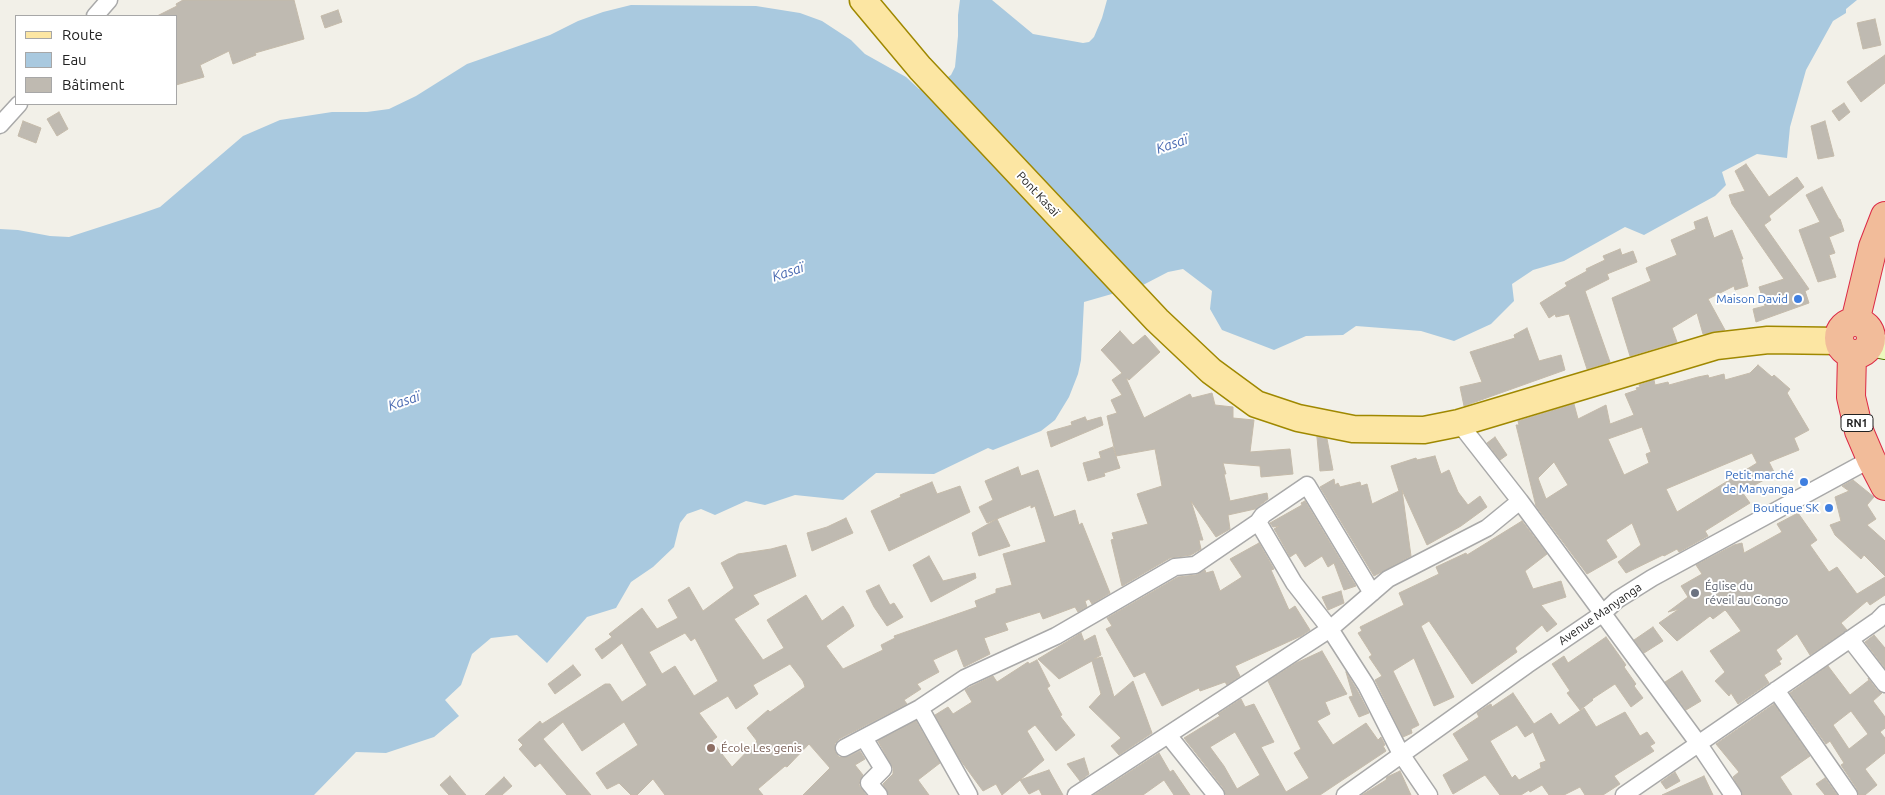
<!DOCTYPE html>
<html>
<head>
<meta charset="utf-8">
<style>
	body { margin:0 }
	#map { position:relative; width:1885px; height:795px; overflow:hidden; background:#f2f0e8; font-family:Ubuntu,sans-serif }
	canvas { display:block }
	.legend { position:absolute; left:15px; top:15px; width:162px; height:90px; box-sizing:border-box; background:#fff; border:1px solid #a7a7a7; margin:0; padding:6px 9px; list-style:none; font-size:15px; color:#222 }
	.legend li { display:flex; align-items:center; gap:10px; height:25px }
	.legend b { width:25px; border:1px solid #a7a7a7 }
</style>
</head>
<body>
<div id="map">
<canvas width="1885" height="795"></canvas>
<ul class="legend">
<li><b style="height:6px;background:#fce6a3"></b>Route</li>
<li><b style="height:14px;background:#a9c9df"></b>Eau</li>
<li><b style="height:14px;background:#bfbab1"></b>Bâtiment</li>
</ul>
</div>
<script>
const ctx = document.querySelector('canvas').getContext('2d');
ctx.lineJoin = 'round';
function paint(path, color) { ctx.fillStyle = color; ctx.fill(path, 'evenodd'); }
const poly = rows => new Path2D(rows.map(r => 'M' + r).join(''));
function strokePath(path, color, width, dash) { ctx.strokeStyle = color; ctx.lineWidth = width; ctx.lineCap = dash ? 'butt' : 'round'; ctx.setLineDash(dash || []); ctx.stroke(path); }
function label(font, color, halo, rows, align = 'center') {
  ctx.font = font + ' Ubuntu,sans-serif'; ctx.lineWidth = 4; ctx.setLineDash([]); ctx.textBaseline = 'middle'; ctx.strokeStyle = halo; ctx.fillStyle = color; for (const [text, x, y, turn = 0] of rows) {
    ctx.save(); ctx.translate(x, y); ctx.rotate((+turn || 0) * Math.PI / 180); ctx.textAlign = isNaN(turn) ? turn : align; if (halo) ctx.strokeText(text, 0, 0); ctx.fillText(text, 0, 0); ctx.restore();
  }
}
const water = poly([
	[960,0,992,0,1033,34,1083,43,1089,42,1094,37,1102,18,1107,0,1857,0,1846,9,1846,13,1833,21,1806,70,1790,127,1787,158,1757,154,1722,172,1726,185,1715,196,1644,235,1625,227,1564,261,1533,270,1512,284,1514,301,1491,324,1454,341,1421,331,1356,326,1343,335,1306,336,1274,350,1222,330,1210,309,1212,291,1183,269,1168,272,1143,285,1084,302,1081,360,1078,374,1069,397,1055,420,1041,431,993,450,988,448,934,474,876,473,843,500,795,495,765,505,746,501,715,515,701,509,687,514,680,523,674,547,653,567,631,582,616,608,587,617,547,663,517,635,491,638,472,654,461,685,445,700,459,716,434,737,386,753,356,752,314,795,0,795,0,229,18,230,50,236,69,237,140,214,160,207,243,136,280,120,332,112,367,112,389,109,416,96,467,64,550,35,578,21,603,12,631,5,756,6,800,13,822,21,851,40,865,54,906,77,919,89,927,91,951,75,955,67,958,36,958,15]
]);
const building = poly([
	[183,0,294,0,304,39,255,53,256,55,233,64,229,51,200,65,204,77,176,85,176,16,157,16,177,6,176,4,183,0],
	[338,10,342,22,325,28,321,16,338,10],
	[1875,19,1881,45,1863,49,1857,23,1875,19],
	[1885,55,1885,83,1861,102,1847,82,1885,55],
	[1844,103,1850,112,1839,121,1832,111,1844,103],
	[59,112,68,129,57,136,47,119,59,112],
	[23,121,41,128,36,143,18,136,23,121],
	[1825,121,1834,156,1818,159,1811,126,1825,121],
	[1746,164,1769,197,1797,177,1804,187,1769,216,1771,220,1764,225,1809,289,1805,291,1809,303,1756,322,1753,309,1765,306,1759,287,1784,279,1732,204,1729,195,1745,191,1735,171,1746,164],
	[1822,187,1839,219,1840,219,1844,231,1829,237,1835,253,1829,255,1836,277,1818,282,1799,230,1820,222,1806,195,1822,187],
	[1707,217,1714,238,1732,230,1743,259,1741,259,1748,286,1735,290,1734,286,1708,299,1725,330,1703,334,1697,313,1672,328,1677,342,1630,356,1612,298,1651,281,1646,268,1677,255,1671,240,1696,229,1694,222,1707,217],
	[1620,249,1622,255,1633,251,1637,262,1607,274,1609,279,1585,291,1610,362,1587,369,1569,314,1556,317,1555,314,1549,318,1540,303,1567,286,1565,283,1587,271,1586,269,1605,260,1603,256,1620,249],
	[1527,328,1539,361,1561,355,1565,370,1464,406,1460,387,1482,382,1470,352,1515,338,1514,335,1527,328],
	[1120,331,1133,345,1145,335,1160,352,1129,380,1126,378,1144,418,1190,394,1192,398,1212,393,1215,405,1233,407,1233,418,1254,420,1250,452,1290,449,1293,474,1261,477,1260,466,1223,463,1226,474,1224,474,1230,501,1267,493,1268,499,1255,509,1228,515,1230,529,1216,537,1191,501,1203,540,1199,540,1201,549,1191,555,1170,558,1122,586,1111,540,1114,539,1112,533,1148,524,1137,494,1162,486,1155,449,1116,456,1107,416,1117,413,1111,400,1122,395,1112,380,1122,373,1101,350,1120,331],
	[1758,365,1772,377,1774,375,1790,389,1787,393,1809,430,1794,438,1799,450,1769,462,1775,474,1742,492,1750,503,1705,531,1708,536,1679,552,1677,549,1664,556,1663,555,1626,573,1618,562,1641,545,1632,523,1606,540,1617,557,1587,574,1536,506,1516,425,1519,425,1518,421,1574,404,1578,419,1606,405,1610,424,1634,415,1625,394,1637,390,1636,388,1640,387,1639,385,1654,380,1655,385,1668,382,1669,385,1698,377,1708,375,1709,378,1724,374,1725,380,1750,373,1758,365],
	[1642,427,1651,452,1646,454,1649,463,1624,475,1608,439,1642,427],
	[1752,453,1757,463,1677,512,1666,489,1752,453],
	[1554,462,1568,485,1546,499,1538,478,1554,462],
	[1085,417,1087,421,1101,417,1103,425,1051,447,1047,432,1072,425,1071,422,1085,417],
	[1317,437,1327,439,1333,470,1320,471,1317,437],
	[1495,437,1507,455,1500,460,1487,443,1495,437],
	[1113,447,1120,468,1104,473,1105,476,1088,481,1083,463,1101,458,1099,452,1113,447],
	[1435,456,1441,474,1449,470,1458,492,1468,505,1480,496,1487,507,1461,526,1427,545,1402,490,1411,556,1374,576,1320,487,1334,479,1335,485,1338,483,1340,487,1360,482,1361,486,1367,484,1372,504,1399,491,1391,466,1416,458,1417,460,1435,456],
	[1018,467,1021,476,1038,470,1054,517,1075,510,1079,525,1082,523,1110,593,1092,604,1089,599,1085,601,1087,607,1078,612,1075,607,1043,619,1040,612,1005,623,1008,630,984,638,990,654,964,667,957,649,933,660,939,672,917,684,921,689,904,700,907,704,839,739,835,743,835,752,839,757,848,757,860,751,865,759,855,765,863,775,860,780,859,785,866,795,803,795,830,768,809,744,787,767,785,766,758,789,763,795,665,795,653,779,637,795,631,795,619,783,607,789,596,773,638,745,624,722,582,751,563,722,543,739,591,795,567,795,540,763,535,767,519,749,523,745,518,740,540,721,542,724,605,684,610,684,622,702,647,685,622,643,602,659,595,649,612,637,609,634,642,608,657,629,678,618,668,600,689,587,703,611,734,588,721,563,738,554,771,549,786,545,796,576,753,595,759,604,734,619,763,660,784,648,767,620,806,595,822,621,843,606,849,615,854,626,826,646,843,669,883,650,881,645,895,638,894,636,977,607,975,601,996,593,996,589,1012,585,1003,554,1046,542,1035,506,1031,508,1031,505,987,523,979,507,993,500,985,481,1018,467],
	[685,633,691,641,695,638,718,681,694,696,675,666,662,674,649,652,685,633],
	[790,664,803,681,805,687,770,712,768,710,747,728,757,741,732,767,712,741,717,737,699,713,728,696,736,709,758,694,753,685,790,664],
	[1853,480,1874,497,1867,505,1876,519,1867,525,1885,541,1885,576,1864,555,1861,559,1835,535,1830,525,1841,521,1835,497,1849,491,1842,486,1853,480],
	[932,482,937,494,960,486,970,512,889,551,871,511,901,497,900,495,932,482],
	[1305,501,1356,586,1344,590,1334,563,1328,567,1322,556,1305,567,1296,553,1290,557,1276,532,1274,529,1279,526,1273,527,1270,523,1302,505,1301,503,1305,501],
	[1798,513,1817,540,1810,545,1829,572,1837,567,1857,594,1885,577,1885,595,1870,605,1867,601,1841,623,1847,630,1810,655,1797,634,1776,650,1782,659,1779,661,1781,664,1764,675,1769,683,1738,704,1731,693,1729,696,1715,681,1725,672,1710,651,1741,631,1727,612,1725,610,1713,619,1710,616,1677,641,1659,623,1679,609,1668,612,1688,597,1681,586,1702,574,1696,565,1734,545,1742,543,1744,553,1782,532,1777,524,1798,513],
	[846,518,853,533,812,551,807,533,827,527,846,518],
	[997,519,1010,546,979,556,972,533,997,519],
	[1522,521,1547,554,1525,571,1533,589,1561,581,1566,597,1541,605,1557,624,1547,632,1542,625,1515,648,1517,652,1472,684,1429,621,1421,626,1454,697,1434,706,1414,658,1393,671,1419,725,1411,729,1412,733,1403,737,1375,680,1382,676,1369,657,1372,655,1358,633,1362,631,1360,627,1404,605,1399,593,1439,574,1436,567,1466,553,1467,555,1522,521],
	[1259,543,1274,569,1271,570,1289,610,1295,606,1310,630,1301,636,1235,666,1240,676,1227,685,1225,682,1200,691,1199,688,1162,706,1145,672,1134,677,1106,629,1112,626,1107,618,1178,577,1196,575,1205,570,1206,573,1213,571,1220,591,1242,577,1230,559,1259,543],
	[929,556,943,581,975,573,976,578,931,602,913,565,929,556],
	[879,585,890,605,894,603,903,617,887,626,874,607,866,591,879,585],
	[1341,591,1344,603,1328,610,1322,597,1341,591],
	[1653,627,1663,641,1644,653,1634,640,1653,627],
	[1081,633,1084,641,1095,635,1101,655,1094,659,1102,657,1114,697,1133,681,1152,733,1119,755,1111,746,1121,738,1089,707,1101,694,1092,661,1059,679,1038,659,1081,633],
	[1874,635,1885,648,1885,668,1865,642,1874,635],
	[1606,637,1626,665,1624,667,1636,684,1634,686,1643,698,1631,707,1615,684,1592,699,1593,700,1580,710,1567,693,1570,691,1552,664,1564,656,1568,663,1606,637],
	[1322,651,1347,694,1325,702,1330,714,1317,721,1333,745,1366,723,1378,740,1381,737,1385,745,1383,746,1386,751,1320,795,1226,795,1224,789,1184,738,1220,716,1218,714,1241,699,1245,707,1254,704,1274,742,1261,747,1286,792,1309,778,1294,753,1301,749,1268,681,1296,663,1322,651],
	[1235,732,1260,775,1237,789,1224,766,1210,747,1235,732],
	[1037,660,1050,686,1047,688,1062,715,1060,716,1075,735,1056,751,1035,725,1027,731,1044,760,1002,795,996,784,983,791,961,761,935,715,948,707,953,714,972,702,965,690,970,687,993,676,997,682,1028,662,1029,664,1037,660],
	[573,665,581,675,555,694,548,684,573,665],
	[1828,666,1850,695,1869,680,1868,678,1877,690,1882,693,1873,701,1885,717,1885,728,1880,732,1885,738,1885,753,1865,769,1877,785,1865,795,1859,795,1857,789,1841,765,1844,763,1830,741,1826,744,1790,693,1828,666],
	[1851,711,1868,734,1849,749,1833,725,1851,711],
	[1682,671,1701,701,1686,710,1665,682,1682,671],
	[1346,672,1357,690,1369,713,1359,717,1349,697,1353,696,1346,672],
	[1513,693,1534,724,1551,713,1559,725,1584,708,1596,727,1625,712,1640,736,1647,732,1655,743,1650,746,1654,751,1614,776,1620,784,1603,795,1585,795,1580,787,1564,795,1549,795,1542,785,1530,792,1529,790,1521,795,1500,795,1485,775,1453,794,1443,775,1469,760,1453,734,1479,717,1477,713,1487,706,1491,704,1492,707,1513,693],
	[1517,725,1525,737,1533,732,1546,761,1540,763,1541,768,1519,780,1515,775,1512,778,1490,741,1517,725],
	[1774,704,1810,756,1780,777,1792,795,1743,795,1733,777,1739,772,1716,744,1774,704],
	[916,721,940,763,918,780,929,795,889,795,883,784,893,774,893,768,878,741,916,721],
	[1159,753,1170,772,1173,770,1190,795,1174,795,1164,780,1143,795,1094,795,1159,753],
	[1084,758,1089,774,1080,781,1067,764,1084,758],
	[1049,770,1063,795,1042,795,1039,789,1029,794,1020,780,1049,770],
	[1400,771,1411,795,1362,795,1386,780,1387,777,1400,771],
	[1675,772,1680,781,1666,789,1661,782,1675,772],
	[450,776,466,795,449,795,440,785,450,776],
	[1704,776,1713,795,1662,795,1704,776],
	[504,777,512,786,502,795,485,795,504,777],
	[1825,778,1837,795,1825,795,1816,784,1825,778]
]);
const minor = poly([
	[95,16,109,0],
	[0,125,19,104],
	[1459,423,1520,501,1698,743,1733,795],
	[1372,593,1307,485,1263,515,1258,522,1294,583,1330,629,1366,685,1401,754,1429,795],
	[1850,639,1885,684],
	[1776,690,1849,795],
	[920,708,969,795],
	[1168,735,1216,795],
	[864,738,883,769,869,783,879,795],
	[844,748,920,708,965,678,1056,636,1175,567,1195,565,1258,522],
	[1076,795,1330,629,1388,579,1487,528,1520,501],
	[1345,795,1527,665,1602,614,1617,600,1652,578,1871,459],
	[1624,795,1878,620,1885,613]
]);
const secondary = poly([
	[1871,344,1885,347]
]);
const primary = poly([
	[863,0,920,68,1157,320,1211,371,1256,404,1298,418,1353,429,1424,430,1459,423,1716,346,1768,340,1839,341]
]);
const trunk = poly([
	[1855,322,1873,247,1885,216],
	'1839 338a16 16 0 1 1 32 0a16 16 0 1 1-32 0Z',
	[1852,354,1851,397,1859,431,1871,459,1885,486]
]);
const markers = [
	[1798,299,5,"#3f7fe0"],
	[1804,482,5,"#3f7fe0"],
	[1829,508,5,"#3f7fe0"],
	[1695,593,5,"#6b7280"],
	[711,748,5,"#8d6e63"]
];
const shields = [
	[1857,423,32]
];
const shieldNames = [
	["RN1",1857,423]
];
const streetNames = [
	["Pont Kasaï",1038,194,47],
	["Avenue Manyanga",1600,614,-35]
];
const shopNames = [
	["Maison David",1788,299],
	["Petit marché",1794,475],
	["de Manyanga",1794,489],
	["Boutique SK",1819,508]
];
const worshipNames = [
	["Église du",1705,586],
	["réveil au Congo",1705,600]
];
const educationNames = [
	["École Les genis",721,748]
];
const waterNames = [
	["Kasaï",1172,144,-19],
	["Kasaï",788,272,-19],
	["Kasaï",404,401,-19]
];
paint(water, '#a9c9df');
paint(building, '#bfbab1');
strokePath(building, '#c4baaa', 1);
strokePath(minor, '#a9a9a9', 19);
strokePath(secondary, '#597c05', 26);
strokePath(primary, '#9f8800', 29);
strokePath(trunk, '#dc2945', 30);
strokePath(minor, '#fff', 16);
strokePath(secondary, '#ecfabe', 24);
strokePath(primary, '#fce6a3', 26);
strokePath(trunk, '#f2bc9a', 28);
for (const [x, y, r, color] of markers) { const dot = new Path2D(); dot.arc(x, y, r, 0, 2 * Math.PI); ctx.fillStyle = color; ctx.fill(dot); strokePath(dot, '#fff', 2); }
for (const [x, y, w] of shields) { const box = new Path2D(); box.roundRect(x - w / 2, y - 8.5, w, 17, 4); ctx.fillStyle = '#fff'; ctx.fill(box); strokePath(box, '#222', 1); }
label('bold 11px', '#222', null, shieldNames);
label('12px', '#222', '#fff', streetNames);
label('12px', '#366cbe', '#fff', shopNames, 'right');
label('12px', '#5b616d', '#fff', worshipNames, 'left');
label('12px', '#785e54', '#fff', educationNames, 'left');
label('italic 14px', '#4c6cb3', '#fff', waterNames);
</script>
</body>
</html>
